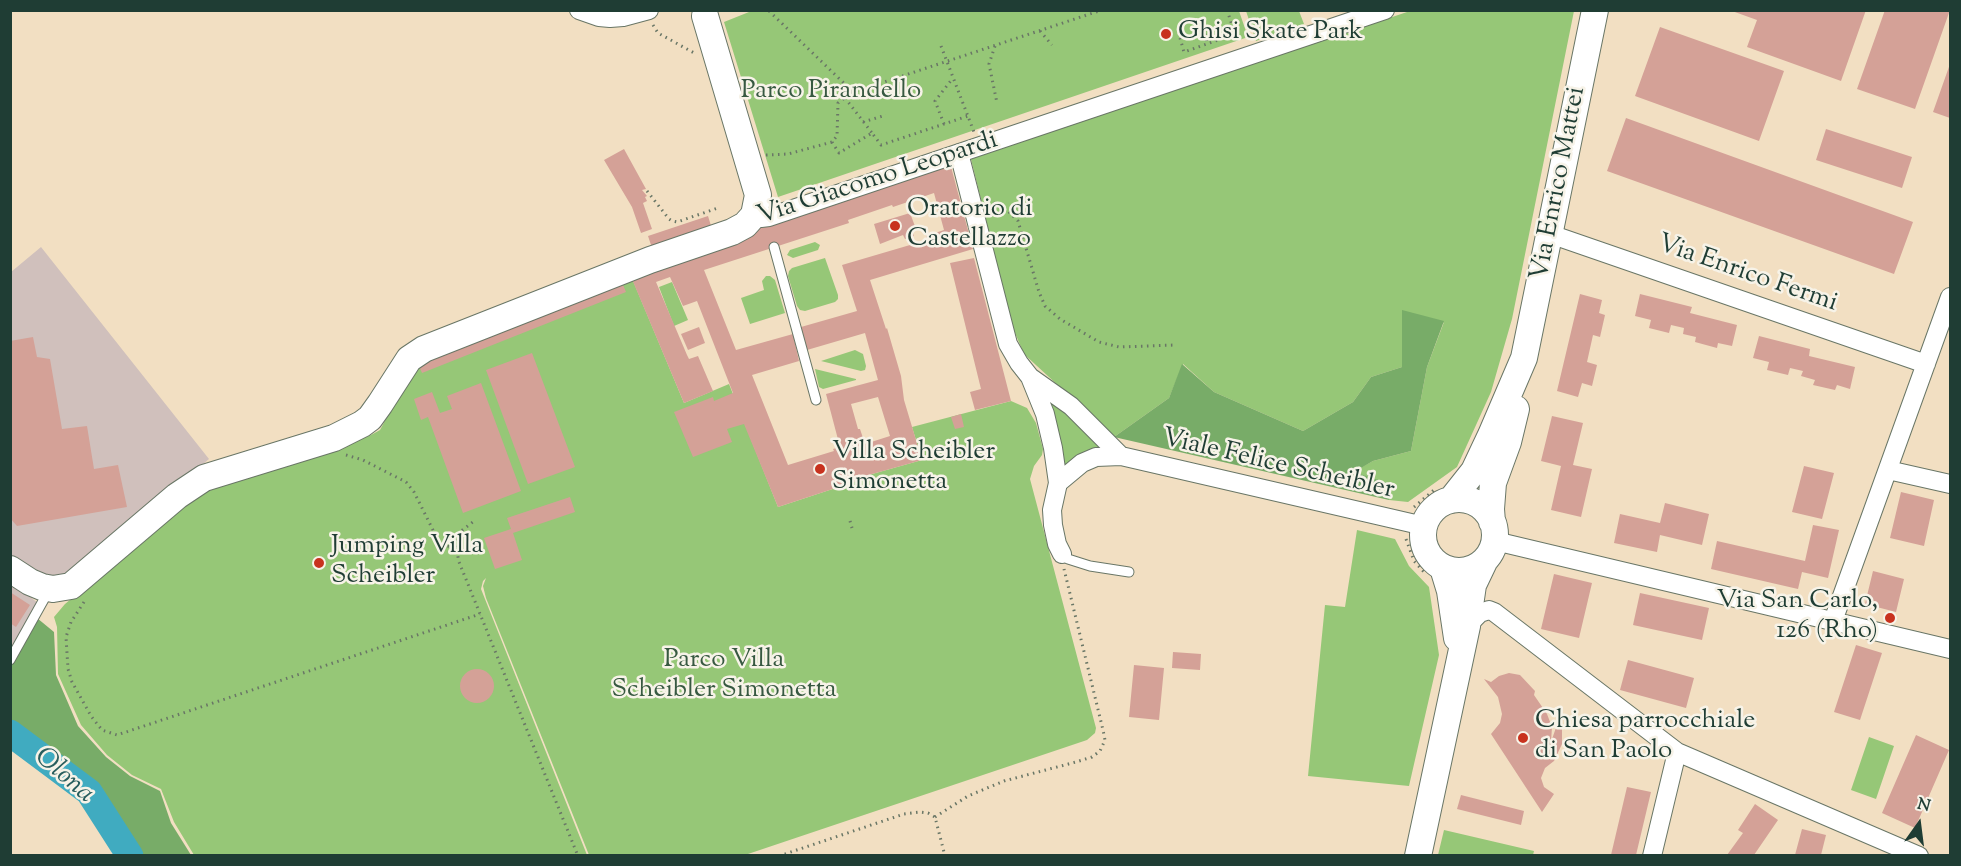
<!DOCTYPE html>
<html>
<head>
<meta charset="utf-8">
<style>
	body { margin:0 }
	#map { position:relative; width:1961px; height:866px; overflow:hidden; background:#f2dfc2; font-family:"Sorts Mill Goudy",serif }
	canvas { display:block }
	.frame { position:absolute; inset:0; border:12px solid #1f3d34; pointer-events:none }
	.north { position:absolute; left:1889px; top:794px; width:60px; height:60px; -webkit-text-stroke:4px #f7f3e8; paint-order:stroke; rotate:14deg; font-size:16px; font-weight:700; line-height:24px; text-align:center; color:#1f3d34 }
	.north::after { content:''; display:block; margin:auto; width:21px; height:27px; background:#1f3d34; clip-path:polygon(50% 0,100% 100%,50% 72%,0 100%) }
</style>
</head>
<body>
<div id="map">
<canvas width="1961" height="866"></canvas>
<div class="frame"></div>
<div class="north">N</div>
</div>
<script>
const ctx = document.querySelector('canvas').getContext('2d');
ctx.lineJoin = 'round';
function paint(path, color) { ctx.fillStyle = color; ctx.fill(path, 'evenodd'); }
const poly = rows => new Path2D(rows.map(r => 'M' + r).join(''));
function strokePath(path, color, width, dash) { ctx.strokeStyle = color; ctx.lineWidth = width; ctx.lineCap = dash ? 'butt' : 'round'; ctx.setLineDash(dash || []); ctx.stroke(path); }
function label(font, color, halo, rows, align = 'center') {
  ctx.font = font + ' "Sorts Mill Goudy",serif'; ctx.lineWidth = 5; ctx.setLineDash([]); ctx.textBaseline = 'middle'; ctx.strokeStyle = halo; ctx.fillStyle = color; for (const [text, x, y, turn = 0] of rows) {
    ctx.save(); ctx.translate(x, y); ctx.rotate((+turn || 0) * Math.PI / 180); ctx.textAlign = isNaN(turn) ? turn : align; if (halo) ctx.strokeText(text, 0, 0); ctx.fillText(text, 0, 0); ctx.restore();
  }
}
const industrial = poly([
	[41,247,209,459,70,578,59,582,11,562,11,272],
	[11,582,38,603,11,653]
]);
const green = poly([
	[754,10,1239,11,1248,37,778,197,724,22],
	[1246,11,1299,11,1304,24,1256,41],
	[1410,11,1574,11,1512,319,1491,392,1457,467,1408,502,1389,500,1390,484,1353,472,1373,461,1411,451,1427,367,1444,322,1402,367,1371,377,1353,402,1303,431,1214,392,1183,364,1169,398,1114,437,1024,354,1012,326,971,159],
	[815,242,820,245,818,250,793,258,787,255,790,250],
	[825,258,838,295,838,299,835,302,805,311,800,310,797,306,788,276,789,271,792,268],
	[631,276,684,403,729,384,778,507,866,478,865,476,922,460,912,427,1011,401,1027,408,1036,423,1043,449,1042,455,1034,466,1030,479,1096,728,1095,733,1087,740,745,855,589,855,486,598,483,586,486,578,483,581,481,589,587,855,194,855,174,822,161,789,132,775,107,755,81,725,58,674,57,627,54,617,65,604,175,512,212,484,342,447,371,435,380,430,417,361],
	[766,276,770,276,775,280,785,313,750,324,741,298,764,290,762,281],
	[672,282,688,320,674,326,659,287],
	[855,350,863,354,866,366,865,370,861,371,821,361],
	[815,369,856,379,856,380,823,389,819,387],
	[1041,389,1108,448,1060,476],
	[1357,530,1395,539,1409,566,1429,587,1439,655,1409,786,1308,776,1325,605,1345,607],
	[1869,737,1894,746,1876,799,1851,790],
	[1444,830,1534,851,1533,855,1438,855]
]);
const forest = poly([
	[1402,310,1444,321,1427,367,1411,451,1373,461,1354,472,1391,484,1389,500,1114,437,1169,398,1182,364,1214,392,1303,431,1353,402,1371,377,1402,367],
	[37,618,54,632,56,675,78,726,106,757,130,776,160,791,171,823,191,855,139,855,94,785,11,724,11,665]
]);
const river = poly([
	[10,733,89,792,130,856]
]);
const building = poly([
	[1866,10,1841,81,1747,47,1757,20,1732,11],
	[1885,10,1950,10,1915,109,1857,89],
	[1660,27,1784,71,1759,141,1635,96],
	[1950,64,1950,118,1933,112],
	[1626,118,1913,222,1894,274,1607,171],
	[1826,129,1912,157,1902,188,1816,160],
	[624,149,646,189,642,190,647,196,645,197,647,201,643,203,652,229,641,233,632,207,604,160],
	[950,163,973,249,870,280,886,329,887,328,901,376,904,400,922,460,865,476,866,478,778,507,744,424,727,429,732,442,693,457,674,412,713,397,714,401,733,393,697,301,683,306,670,277,656,282,687,355,689,359,698,356,713,391,684,403,629,272,678,254],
	[934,193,944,230,926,236,927,240,842,265,857,311,801,327,807,350,865,333,878,380,826,394,840,447,833,449,834,451,788,465,752,375,799,361,793,334,736,350,704,270,849,223,848,220,892,205,893,207],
	[878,397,890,436,865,444,860,429,858,429,851,404],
	[910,213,916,229,912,230,914,236,905,239,903,235,880,244,874,224],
	[708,216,712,229,652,248,648,236],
	[974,258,1011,401,975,410,970,392,981,389,950,263],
	[621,280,626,292,422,373,417,361],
	[1580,294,1602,300,1599,313,1605,315,1600,337,1593,335,1587,362,1597,365,1592,386,1582,383,1578,397,1557,391],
	[1640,294,1692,307,1690,313,1737,325,1732,346,1718,343,1717,348,1695,342,1696,337,1683,334,1684,328,1671,325,1669,333,1649,328,1651,320,1635,316],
	[699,327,705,343,688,350,681,334],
	[1759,336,1810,349,1809,356,1855,367,1850,389,1837,385,1835,390,1813,385,1815,380,1801,376,1803,371,1790,368,1788,375,1767,370,1769,362,1753,358],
	[33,337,37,357,50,359,62,429,87,426,94,469,118,465,127,507,17,526,10,518,10,341],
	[532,353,575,467,528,484,486,370],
	[481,383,521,491,463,513,428,417,421,420,414,399,432,392,440,413,452,409,447,396],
	[961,414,964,427,955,429,951,417],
	[1552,416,1583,423,1573,465,1592,469,1581,517,1551,510,1561,466,1541,461],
	[1804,466,1834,473,1822,519,1792,512],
	[1901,492,1934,500,1924,546,1890,538],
	[570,497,575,512,513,533,522,560,495,569,484,538,511,529,507,518],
	[1665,503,1709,514,1702,545,1660,535,1657,552,1614,543,1620,514,1660,523],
	[1813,525,1839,530,1828,578,1802,572,1798,589,1711,569,1717,541,1805,561],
	[1873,571,1904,579,1896,612,1865,604],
	[1554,574,1592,583,1579,638,1541,629],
	[10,592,30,605,16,627,10,623],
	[1640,593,1709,608,1702,640,1633,625],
	[1856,645,1882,653,1860,720,1834,712],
	[1173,652,1201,654,1200,670,1172,668],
	[1628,660,1694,678,1686,708,1620,690],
	[1134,665,1164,668,1159,720,1129,717],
	'460 686a17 17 0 1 1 34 0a17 17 0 1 1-34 0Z',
	[1509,673,1520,675,1535,691,1534,695,1547,714,1552,727,1551,742,1559,719,1562,725,1562,744,1554,761,1545,768,1541,778,1544,787,1554,794,1542,812,1491,734,1500,723,1502,714,1498,697,1484,679,1491,682,1499,676],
	[1916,735,1949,750,1915,828,1882,813],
	[1627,787,1651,792,1636,855,1611,855],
	[1461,795,1524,811,1521,825,1457,809],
	[1755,804,1778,820,1754,855,1727,855,1743,833,1738,830],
	[1802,829,1826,835,1821,855,1795,855]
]);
const path = poly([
	[1227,10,1238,43],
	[653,25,658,33,696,54],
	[1203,28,1208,44],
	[1040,31,1052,45],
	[1180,38,1184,52,1235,34],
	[941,46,974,132],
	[995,46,989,64,997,103],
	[851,93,1102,10],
	[845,98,872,133],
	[863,122,886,115],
	[944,124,935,101,953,78],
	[832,142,839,153,872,133,881,145,968,116],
	[766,155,788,154,832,142,837,136,838,103,851,93,850,89,768,10],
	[647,191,669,219,672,221,677,222,718,208],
	[988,200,1007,210,1018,221,1039,292,1045,306,1060,319,1099,342,1119,347,1175,345],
	[346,455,363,460,406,482,414,492,438,540,446,546,456,547,459,562,578,856],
	[1414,507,1434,490],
	[850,521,852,528],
	[1406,539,1414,561,1424,572],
	[456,547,460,532,474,521],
	[84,602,71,622,66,637,68,669,72,682,91,716,102,730,117,735,480,614],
	[935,817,968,796,1004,781,1076,762,1092,757,1100,751,1105,740,1103,730,1064,569],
	[779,856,904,814,920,812,928,813,935,817,945,856]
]);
const lane = poly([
	[774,247,816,400],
	[1062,554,1068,559,1090,566,1129,572],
	[10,660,48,592]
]);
const street = poly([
	[579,10,599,17,610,18,623,17,649,10],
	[959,153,1008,344,1019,363,1030,377,1045,414,1053,448,1058,483,1052,510,1053,525,1057,544,1062,554],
	[754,215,761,218,769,217,1385,10],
	[1550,234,1926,364],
	[1030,377,1071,406,1121,456,1424,526],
	[1888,470,1950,484],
	[1058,483,1082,463,1096,457,1121,456],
	[1495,541,1950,649],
	[1833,621,1950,297],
	[1467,626,1480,613,1489,610,1494,612,1677,752,1919,856],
	[1652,856,1677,752]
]);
const secondary = poly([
	'1423 535a36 36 0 1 1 72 0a36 36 0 1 1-72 0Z',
	[1451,500,1474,471,1491,435,1524,358,1595,10],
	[1492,522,1491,509,1493,483,1508,442,1516,409],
	[1443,568,1450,591,1457,638],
	[10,569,30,582,42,587,53,589,71,586,177,496,204,478,334,438,362,424,370,418,380,404,409,359,424,349,650,260,732,232,745,225,754,215,758,195,705,16],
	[1418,856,1467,626,1473,585,1484,562]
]);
const markers = [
	[1166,34,6,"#c8321e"],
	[895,226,6,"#c8321e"],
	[820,469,6,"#c8321e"],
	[319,563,6,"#c8321e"],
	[1890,618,6,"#c8321e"],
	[1523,738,6,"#c8321e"]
];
const poiNames = [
	["Ghisi Skate Park",1178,34],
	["Oratorio di",907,211],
	["Castellazzo",907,241],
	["Villa Scheibler",832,454],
	["Simonetta",832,484],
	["Jumping Villa",331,548],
	["Scheibler",331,578],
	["Via San Carlo,",1878,603,"right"],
	["126 (Rho)",1878,633,"right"],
	["Chiesa parrocchiale",1535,723],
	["di San Paolo",1535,753]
];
const parkNames = [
	["Parco Pirandello",831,93],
	["Parco Villa",724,662],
	["Scheibler Simonetta",724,692]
];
const streetNames = [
	["Via Giacomo Leopardi",878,180,-18],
	["Via Enrico Mattei",1560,184,-79],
	["Via Enrico Fermi",1747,275,19],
	["Viale Felice Scheibler",1278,466,13]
];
const waterNames = [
	["Olona",63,777,41]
];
paint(industrial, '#d0c0bc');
paint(green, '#96c777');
paint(forest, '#78ac68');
strokePath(river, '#40abc0', 27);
paint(building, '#d4a197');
strokePath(lane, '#697666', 11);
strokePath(street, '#697666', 20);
strokePath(secondary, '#697666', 28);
strokePath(path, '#697666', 3, [1.5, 4.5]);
strokePath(lane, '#fff', 9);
strokePath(street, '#fff', 18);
strokePath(secondary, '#fff', 26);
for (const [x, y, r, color] of markers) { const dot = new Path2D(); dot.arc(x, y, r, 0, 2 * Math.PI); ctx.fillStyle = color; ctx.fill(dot); strokePath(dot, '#f7f3e8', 2); }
label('26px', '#1f3d34', '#f7f3e8', poiNames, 'left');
label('26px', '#375941', '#f7f3e8', parkNames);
label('26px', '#1f3d34', '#f7f3e8', streetNames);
label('italic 27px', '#295e5e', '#f7f3e8', waterNames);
</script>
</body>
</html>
